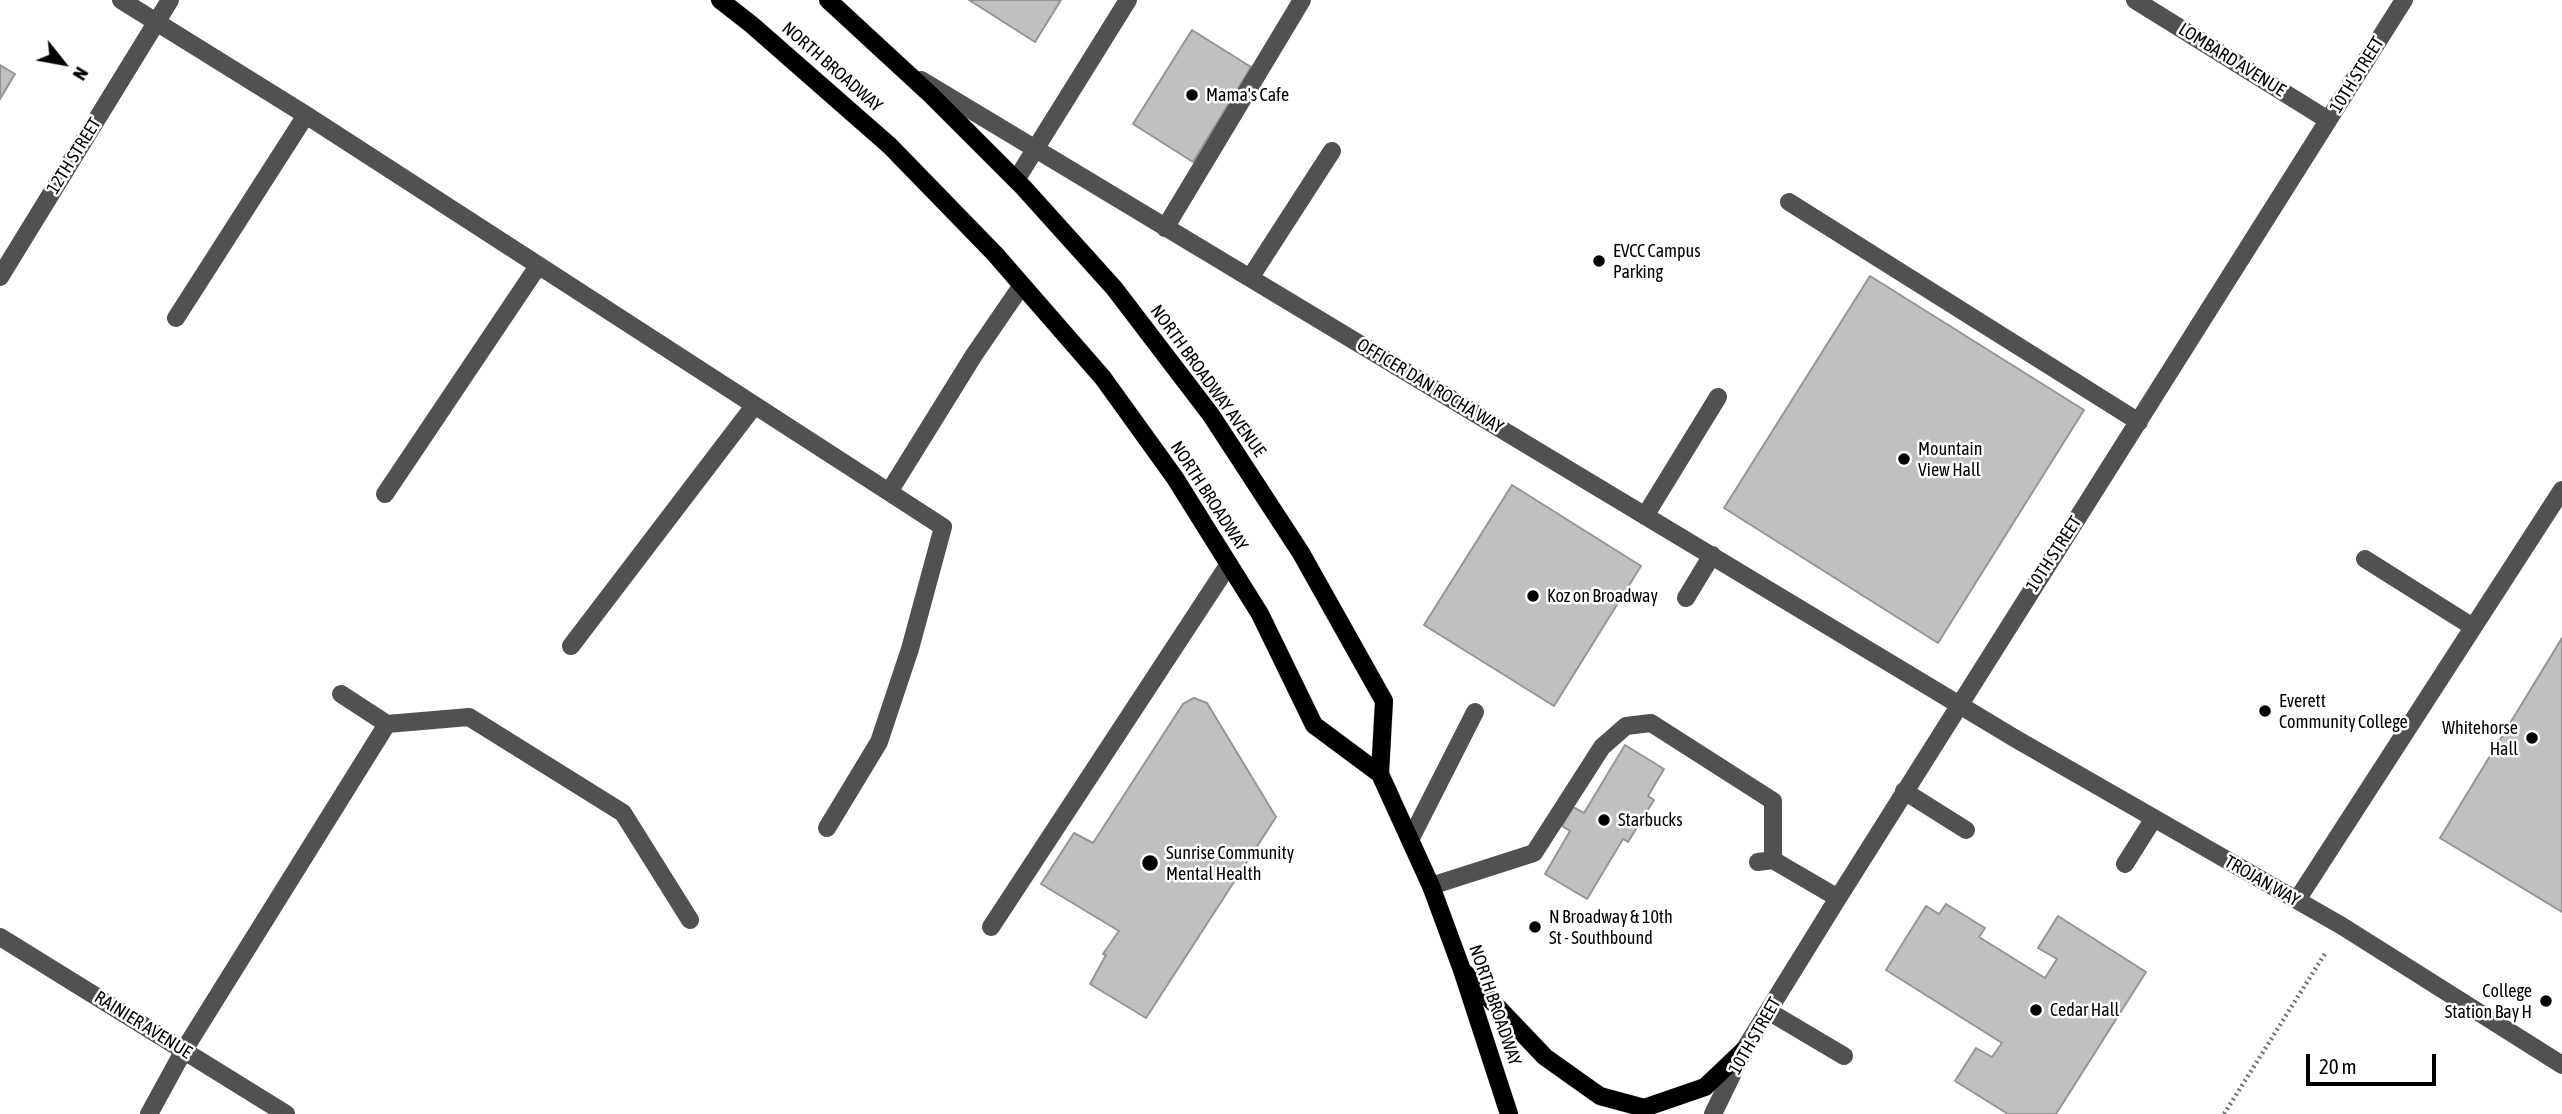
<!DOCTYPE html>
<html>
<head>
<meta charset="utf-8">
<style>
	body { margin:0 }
	#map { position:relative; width:2562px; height:1114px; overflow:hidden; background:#fff; font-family:"Asap Condensed",sans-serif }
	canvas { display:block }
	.north { position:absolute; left:28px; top:28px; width:70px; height:70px; -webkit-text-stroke:5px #fff; paint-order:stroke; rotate:121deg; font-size:19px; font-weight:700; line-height:28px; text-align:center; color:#000 }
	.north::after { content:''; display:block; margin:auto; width:24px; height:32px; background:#000; clip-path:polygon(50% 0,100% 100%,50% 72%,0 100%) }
	.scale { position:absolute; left:2306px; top:1054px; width:130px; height:32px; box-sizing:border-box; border:4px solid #000; border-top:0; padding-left:9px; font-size:21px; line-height:24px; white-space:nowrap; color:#000; -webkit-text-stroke:5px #fff; paint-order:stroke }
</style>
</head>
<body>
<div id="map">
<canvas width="2562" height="1114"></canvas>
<div class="north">N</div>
<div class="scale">20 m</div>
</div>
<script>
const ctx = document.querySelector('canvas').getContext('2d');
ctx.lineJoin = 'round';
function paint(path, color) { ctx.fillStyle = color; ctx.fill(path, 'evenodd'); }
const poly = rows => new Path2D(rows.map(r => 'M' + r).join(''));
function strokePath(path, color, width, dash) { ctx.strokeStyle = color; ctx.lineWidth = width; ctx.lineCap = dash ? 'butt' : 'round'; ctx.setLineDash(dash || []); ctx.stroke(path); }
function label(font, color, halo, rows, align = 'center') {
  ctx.font = font + ' "Asap Condensed",sans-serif'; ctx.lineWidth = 5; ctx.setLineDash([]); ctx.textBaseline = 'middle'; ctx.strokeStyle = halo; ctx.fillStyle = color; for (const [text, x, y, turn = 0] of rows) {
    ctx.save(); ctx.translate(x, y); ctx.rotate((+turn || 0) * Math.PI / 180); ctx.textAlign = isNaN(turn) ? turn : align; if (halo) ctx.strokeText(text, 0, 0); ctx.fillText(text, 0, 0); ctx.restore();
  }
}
const building = poly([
	[969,0,1061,0,1035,42,969,0],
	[1192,30,1251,67,1193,162,1133,124,1192,30],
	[0,65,15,74,0,99,0,65],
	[1870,276,2084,410,1938,643,1724,508,1870,276],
	[1512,485,1641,566,1554,706,1424,625,1512,485],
	[2562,638,2562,912,2440,838,2562,638],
	[1194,698,1207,703,1276,817,1146,1018,1090,984,1106,955,1103,954,1119,931,1041,884,1074,833,1093,843,1183,704,1194,698],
	[1625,745,1664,769,1648,796,1654,800,1628,842,1623,839,1587,899,1545,874,1570,831,1562,826,1573,807,1584,813,1625,745],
	[1946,904,1985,928,1979,937,2045,978,2057,959,2038,948,2058,916,2146,972,2056,1114,2008,1114,1955,1081,1976,1048,1992,1057,2002,1043,1886,970,1926,906,1939,914,1946,904]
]);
const path = poly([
	[2224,1114,2326,952]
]);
const minor = poly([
	[121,0,306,115,943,527,910,649,879,742,827,828],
	[2135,0,2328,120],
	[921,80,2016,739,2342,926,2562,1065],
	[1016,180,1128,0],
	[1789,202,2139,422],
	[1165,228,1302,0],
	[0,277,170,0],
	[1250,278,1332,151],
	[176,318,306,115],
	[889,492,974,355,1022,285],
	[385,494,538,266],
	[1645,516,1718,397],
	[2365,559,2473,627],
	[1686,598,1712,555],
	[571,646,754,406],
	[341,694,387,724],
	[1904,791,1966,830],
	[1410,840,1475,712],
	[1758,862,1773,860,1838,898],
	[2125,864,2154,818],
	[1431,886,1534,853,1602,747,1626,726,1651,723,1773,801,1773,860],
	[2297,900,2562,490],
	[991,927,1229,564],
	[0,937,286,1114],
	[1768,1011,1844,1056],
	[149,1114,184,1050,387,724,469,717,623,813,690,920],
	[1713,1114,1744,1050,1838,898,2404,0]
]);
const major = poly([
	[720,0,752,25,890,146,995,254,1103,378,1175,478,1260,614,1314,725,1380,774,1431,886,1462,970,1509,1114],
	[828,0,931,95,1023,187,1114,288,1211,415,1301,553,1384,701,1380,774],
	[1465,973,1545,1057,1600,1096,1644,1108,1705,1087,1744,1050]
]);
const markers = [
	[1192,95,7,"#000"],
	[1599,261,7,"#000"],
	[1904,459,7,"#000"],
	[1533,596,7,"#000"],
	[2265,711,7,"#000"],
	[2532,738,7,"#000"],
	[1604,820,7,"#000"],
	[1150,863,9,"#000"],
	[1535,927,7,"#000"],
	[2546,1001,7,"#000"],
	[2036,1010,7,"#000"]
];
const streetNames = [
	["LOMBARD AVENUE",2232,60,32],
	["NORTH BROADWAY",832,67,41],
	["10TH STREET",2357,75,-58],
	["12TH STREET",74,156,-58],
	["NORTH BROADWAY AVENUE",1208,381,54],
	["OFFICER DAN ROCHA WAY",1430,386,31],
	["NORTH BROADWAY",1209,496,57],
	["10TH STREET",2054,554,-57],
	["TROJAN WAY",2262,881,30],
	["NORTH BROADWAY",1495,1005,71],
	["RAINIER AVENUE",143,1025,32],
	["10TH STREET",1755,1036,-60]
];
const poiNames = [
	["Mama's Cafe",1206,95],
	["EVCC Campus",1613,251],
	["Parking",1613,272],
	["Mountain",1918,449],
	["View Hall",1918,470],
	["Koz on Broadway",1547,596],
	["Everett",2279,701],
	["Community College",2279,722],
	["Whitehorse",2518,728,"right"],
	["Hall",2518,749,"right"],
	["Starbucks",1618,820],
	["Sunrise Community",1166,853],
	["Mental Health",1166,874],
	["N Broadway & 10th",1549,917],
	["St - Southbound",1549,938],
	["College",2532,991,"right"],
	["Station Bay H",2532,1012,"right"],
	["Cedar Hall",2050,1010]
];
paint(building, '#c0c0c0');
strokePath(building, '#959595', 2);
strokePath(major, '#dbdbdb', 19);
strokePath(path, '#737373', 4.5, [2, 3.5]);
strokePath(minor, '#515151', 18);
strokePath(major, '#000', 18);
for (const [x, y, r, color] of markers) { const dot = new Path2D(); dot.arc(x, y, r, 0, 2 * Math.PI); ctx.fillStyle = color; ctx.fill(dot); strokePath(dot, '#fff', 2.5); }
label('18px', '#000', '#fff', streetNames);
label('18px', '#000', '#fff', poiNames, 'left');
</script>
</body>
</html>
